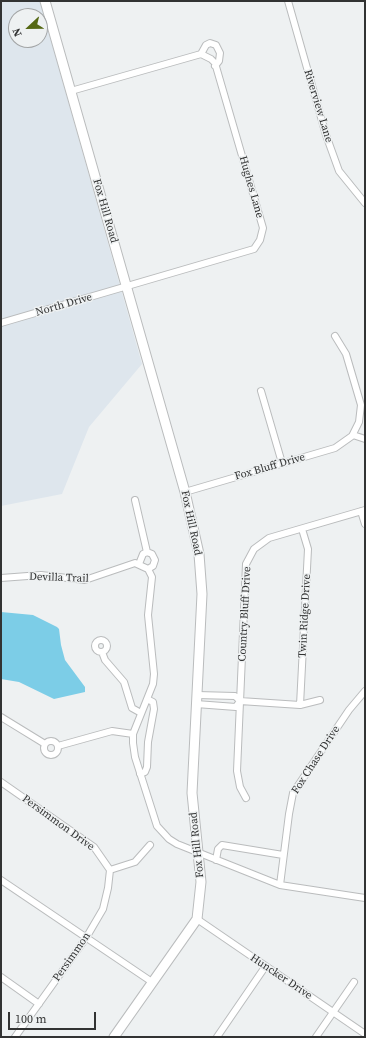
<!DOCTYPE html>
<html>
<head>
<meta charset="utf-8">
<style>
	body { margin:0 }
	#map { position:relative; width:366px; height:1038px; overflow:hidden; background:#eef1f2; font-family:"Source Serif 4",serif }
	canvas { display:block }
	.frame { position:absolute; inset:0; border:2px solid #323333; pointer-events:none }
	.north { position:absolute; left:8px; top:8px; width:40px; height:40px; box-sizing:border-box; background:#eef1f2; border:1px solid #a3a5a6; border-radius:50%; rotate:248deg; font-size:11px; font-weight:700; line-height:16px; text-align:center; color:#323333 }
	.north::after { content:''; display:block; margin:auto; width:14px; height:18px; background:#556813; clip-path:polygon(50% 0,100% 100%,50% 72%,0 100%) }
	.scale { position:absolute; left:8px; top:1012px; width:88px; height:18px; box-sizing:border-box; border:2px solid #323333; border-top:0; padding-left:5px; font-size:12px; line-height:14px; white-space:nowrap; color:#323333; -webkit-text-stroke:3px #eef1f2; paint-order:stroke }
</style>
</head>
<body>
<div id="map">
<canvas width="366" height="1038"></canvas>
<div class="frame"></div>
<div class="north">N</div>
<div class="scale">100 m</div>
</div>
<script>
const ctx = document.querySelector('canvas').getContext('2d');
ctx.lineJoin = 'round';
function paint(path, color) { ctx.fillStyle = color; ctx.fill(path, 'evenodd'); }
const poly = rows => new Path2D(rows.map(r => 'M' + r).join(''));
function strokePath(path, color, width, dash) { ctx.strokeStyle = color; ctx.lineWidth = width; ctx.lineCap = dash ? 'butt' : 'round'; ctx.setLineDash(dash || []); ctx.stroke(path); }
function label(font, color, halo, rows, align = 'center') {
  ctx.font = font + ' "Source Serif 4",serif'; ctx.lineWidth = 3; ctx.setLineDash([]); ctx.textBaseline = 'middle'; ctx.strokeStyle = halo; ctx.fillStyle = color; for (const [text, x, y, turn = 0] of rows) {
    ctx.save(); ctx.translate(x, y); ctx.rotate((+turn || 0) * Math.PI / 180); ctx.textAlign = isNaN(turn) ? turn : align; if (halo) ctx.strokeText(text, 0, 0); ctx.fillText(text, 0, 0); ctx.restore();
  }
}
const built = poly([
	[1,1,40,1,142,364,89,427,62,494,1,506],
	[16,16,40,16,40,40,16,40]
]);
const water = poly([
	[1,612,33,615,57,627,59,629,61,645,65,660,85,687,85,692,54,699,19,682,1,679]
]);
const street = poly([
	[288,1,326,135,339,171,365,203],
	[201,54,206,45,210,43,216,45,220,53,219,61,215,66],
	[1,323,254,249,260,240,263,228,215,63,211,59,201,54,71,91],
	[261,391,282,463],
	[353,435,365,439],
	[185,492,335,448,352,436,359,422,361,405,346,354,335,336],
	[135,500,147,552],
	[361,511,365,524],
	[139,564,143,554,147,552,152,554,155,560,153,566,148,569],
	[1,578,41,575,85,580,135,563,148,569,152,577,148,615,154,674,153,684,133,734,133,743,135,757,157,826,169,839,177,844,280,885,365,898],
	'95 646a6 6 0 1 1 12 0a6 6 0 1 1-12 0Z',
	[102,652,105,660,124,682,132,708,141,713],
	[240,701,300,705,320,700],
	[196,704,236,707,240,701,235,696,197,695],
	[300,705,308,549,302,529],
	[1,717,45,744],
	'44 748a7 7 0 1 1 14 0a7 7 0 1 1-14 0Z',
	[58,746,112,731,133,734],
	[140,774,145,772,147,767,148,742,154,709,153,702,147,699],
	[1,782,94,847,110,870],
	[246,798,240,787,237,771,246,564,254,549,269,538,365,510],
	[216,860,218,849,222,845,283,855],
	[110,870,135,862,150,845],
	[1,880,152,982],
	[280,885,289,814,293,793,349,710,365,691],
	[197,919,365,1034],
	[1,977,39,1004],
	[15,1037,86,938,103,909,108,888,110,870],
	[217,1037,265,967],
	[316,1037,354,982]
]);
const secondary = poly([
	[45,1,185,492,199,554,202,594,192,793,201,882,197,919,114,1037]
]);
const streetNames = [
	["Riverview Lane",318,106,73],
	["Hughes Lane",251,187,74],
	["Fox Hill Road",105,211,74],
	["North Drive",64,305,-16],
	["Fox Bluff Drive",270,467,-16],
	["Fox Hill Road",191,523,78],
	["Devilla Trail",59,578,2],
	["Country Bluff Drive",245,614,-87],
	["Twin Ridge Drive",305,616,-87],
	["Fox Chase Drive",316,760,-57],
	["Persimmon Drive",58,823,36],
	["Fox Hill Road",197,845,-96],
	["Persimmon",72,957,-55],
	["Huncker Drive",281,977,34]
];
paint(built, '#dee6ed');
paint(water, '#7ccde7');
strokePath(street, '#babcbd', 8);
strokePath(secondary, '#babcbd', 11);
strokePath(street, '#fff', 6);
strokePath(secondary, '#fff', 9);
label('11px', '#323333', '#eef1f2', streetNames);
</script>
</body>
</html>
